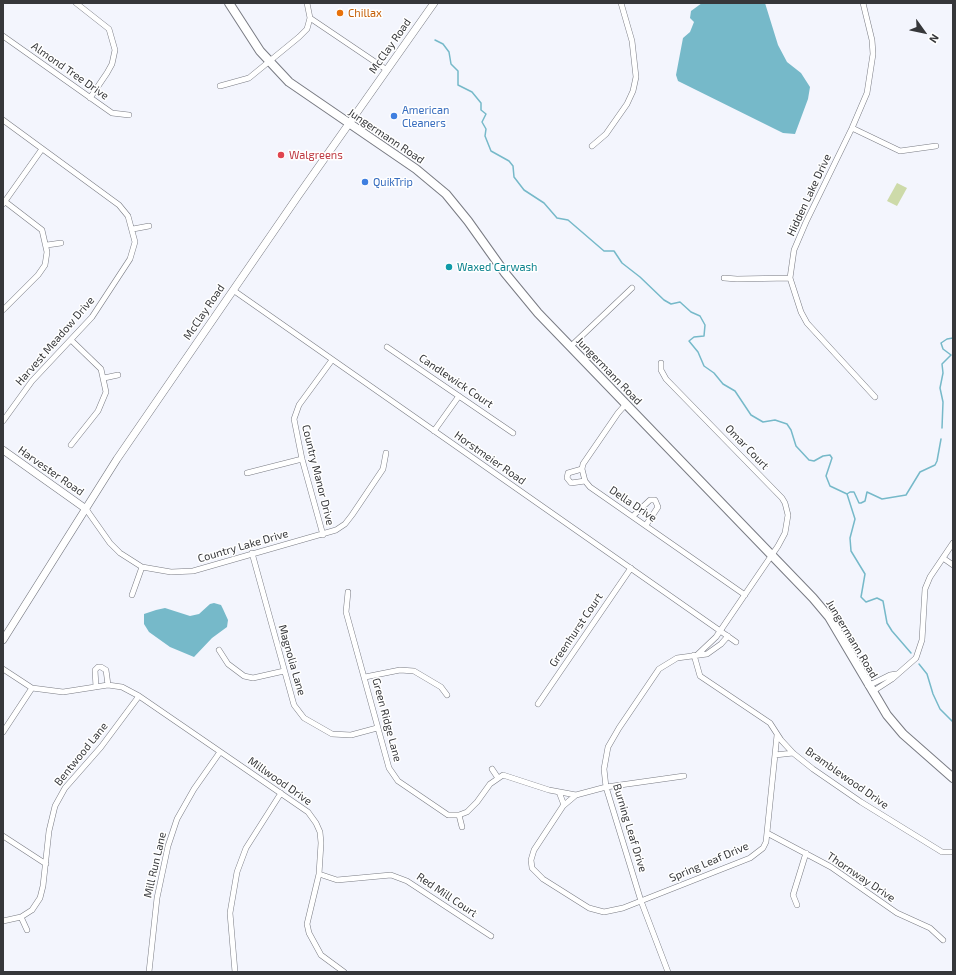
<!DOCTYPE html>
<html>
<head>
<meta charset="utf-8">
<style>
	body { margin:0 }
	#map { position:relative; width:956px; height:975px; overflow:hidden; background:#f3f5fd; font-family:"Exo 2",sans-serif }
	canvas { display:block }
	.frame { position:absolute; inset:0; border:4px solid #36373a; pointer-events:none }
	.north { position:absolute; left:904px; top:12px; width:40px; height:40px; -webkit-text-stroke:3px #fff; paint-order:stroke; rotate:123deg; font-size:11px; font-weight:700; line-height:16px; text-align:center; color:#36373a }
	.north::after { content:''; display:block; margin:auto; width:14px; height:18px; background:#36373a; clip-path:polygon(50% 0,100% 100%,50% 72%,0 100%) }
</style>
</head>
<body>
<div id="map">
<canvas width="956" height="975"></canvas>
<div class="frame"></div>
<div class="north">N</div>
</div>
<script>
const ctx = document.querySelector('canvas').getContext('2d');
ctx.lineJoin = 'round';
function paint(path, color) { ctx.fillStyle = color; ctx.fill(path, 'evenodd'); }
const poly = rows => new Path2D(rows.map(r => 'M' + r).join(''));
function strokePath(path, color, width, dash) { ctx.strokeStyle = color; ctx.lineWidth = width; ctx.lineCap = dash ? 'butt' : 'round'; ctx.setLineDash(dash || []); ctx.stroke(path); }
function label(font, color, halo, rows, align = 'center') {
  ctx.font = font + ' "Exo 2",sans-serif'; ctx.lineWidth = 3; ctx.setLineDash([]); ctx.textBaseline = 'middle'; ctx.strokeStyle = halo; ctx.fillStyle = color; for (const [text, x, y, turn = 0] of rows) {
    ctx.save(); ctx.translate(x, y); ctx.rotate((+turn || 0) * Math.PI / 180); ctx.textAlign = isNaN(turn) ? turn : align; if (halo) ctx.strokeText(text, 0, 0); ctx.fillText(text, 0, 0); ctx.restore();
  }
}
const green = poly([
	[897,183,907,188,897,206,887,201]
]);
const water = poly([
	[702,3,765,3,778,45,787,62,801,73,810,87,808,99,795,134,783,133,678,81,676,75,683,38,690,32,694,22,690,18,691,11],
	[214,603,221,605,223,609,228,620,227,627,212,638,194,657,170,647,149,632,144,624,144,614,156,610,165,608,190,616,199,614,210,604]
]);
const stream = poly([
	[435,40,443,44,449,52,451,64,458,71,458,85,472,92,481,103,481,110,486,114,482,122,486,129,485,136,491,151,509,161,513,166,514,177,524,190,544,203,557,218,568,220,604,251,614,251,622,263,640,277,664,300,671,304,680,302,691,312,700,316,705,325,704,336,694,337,689,341,698,352,704,366,714,373,723,384,735,391,751,415,763,422,775,420,787,424,791,430,796,446,809,460,814,461,823,456,830,455,832,458,826,476,830,486,847,494],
	[942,428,943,402,940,388,943,373,942,364,951,355,943,349,941,343,947,339,953,338],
	[911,653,892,631,887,623,883,601,877,598,866,602,861,597,865,574,851,551,850,538,855,519,847,494,850,492,854,492,859,503,861,503,865,501,867,492,882,499,906,495,920,472,935,465,937,461,941,439],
	[919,664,927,674,933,694,940,709,953,722]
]);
const street = poly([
	[76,3,109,29,115,50,112,64,107,73,90,98],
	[863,3,872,40,873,54,867,93,852,128,806,222,794,250,790,278,801,312,807,323,875,397],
	[310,18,387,70],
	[3,36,112,113,129,115],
	[220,86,249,78,299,37,307,29,310,18,307,3],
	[3,120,119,205,128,216,135,242,130,259,92,317,32,381,3,421],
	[852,128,900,151,936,146],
	[592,146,606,134,627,104,633,91,636,77,632,41,621,3],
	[3,200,42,230,47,252,45,265,38,275,3,310],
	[3,204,42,149],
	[133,229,149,226],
	[47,245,61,243],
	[724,278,737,279,790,278],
	[233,290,736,642],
	[71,340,101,369,106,392,98,411,71,445],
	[387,347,513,433],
	[570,347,632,288],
	[661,363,661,370,666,379,782,498,785,503,788,515,785,533,778,546,716,637,698,654],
	[104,378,118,375],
	[626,404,618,413,583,464,582,469,585,481,590,487,745,595],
	[434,431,459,396],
	[582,469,568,473,567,478,571,483,585,481],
	[247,473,302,459],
	[86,509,110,543,120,553,142,567,171,572,193,571,336,530,345,524,352,515,383,469,386,453],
	[633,516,650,500,655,500,658,507,646,525],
	[323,535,302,459,294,419,299,405,332,360],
	[252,553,294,705,304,718,332,734,351,735,377,728],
	[943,558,953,565],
	[348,592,346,612,389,768,398,781,448,815,459,815,467,812,477,802,490,784,503,775,549,790,576,795],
	[132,595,142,567],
	[219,650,228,664,244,676,253,678,284,671],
	[694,655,700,676,770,723,781,740,793,753,813,769,861,802,942,852,953,852],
	[3,669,32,688,63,692,108,685,122,687,139,696,308,812,316,823,320,832,321,843,319,874,307,924,309,933,321,955,344,972],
	[365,677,400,670,414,671,441,687,447,695],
	[868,686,890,675,896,674],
	[96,687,95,670,98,667,101,667,106,670,108,685],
	[872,692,892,679,916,658,922,640,925,589,930,577,953,543],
	[538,704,631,568],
	[3,732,32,688],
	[775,755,793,753],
	[492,769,498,778],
	[684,776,606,787,576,795,563,806,534,850,531,860,532,868,543,879,589,908,604,912,623,908,750,858,763,848,766,842,777,735],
	[559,792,564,805],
	[459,815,462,827],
	[767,833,831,867,897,913,930,928,943,940],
	[3,836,46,864],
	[319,874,337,880,391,875,407,881,491,936],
	[797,905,793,895,806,853],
	[21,917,27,930],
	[3,921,21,917,32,910,40,898,43,886,49,831,55,806,65,788,101,747,139,696],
	[149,972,157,898,168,846,177,819,194,789,220,752],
	[235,972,230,913,237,872,246,848,281,793],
	[668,972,641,901,606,787,604,769,608,747,619,728,659,669,677,658,707,654,721,644,728,636]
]);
const secondary = poly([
	[3,450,86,509],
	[3,640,117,459,298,196,434,3]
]);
const primary = poly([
	[229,3,260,51,289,82,416,169,446,194,468,221,505,273,538,313,813,598,829,617,887,715,903,734,953,778]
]);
const markers = [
	[340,13,4,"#e8710a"],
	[394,116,4,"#3f7fe0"],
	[281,155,4,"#e0444e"],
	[365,182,4,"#3f7fe0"],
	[449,267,4,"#0f9aa8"]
];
const foodNames = [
	["Chillax",348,13]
];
const streetNames = [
	["McClay Road",390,46,-55],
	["Almond Tree Drive",70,71,35],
	["Jungermann Road",386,136,34],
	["Hidden Lake Drive",809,195,-65],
	["McClay Road",204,312,-56],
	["Harvest Meadow Drive",55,341,-49],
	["Jungermann Road",609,371,46],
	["Candlewick Court",456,381,34],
	["Omar Court",747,447,46],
	["Horstmeier Road",490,458,35],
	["Harvester Road",51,471,35],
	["Country Manor Drive",318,475,76],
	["Della Drive",633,504,34],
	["Country Lake Drive",243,546,-16],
	["Greenhurst Court",576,630,-56],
	["Jungermann Road",852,639,59],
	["Magnolia Lane",292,660,74],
	["Green Ridge Lane",387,720,75],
	["Bentwood Lane",81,754,-51],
	["Bramblewood Drive",847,778,35],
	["Millwood Drive",280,781,35],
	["Burning Leaf Drive",630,828,73],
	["Spring Leaf Drive",709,862,-23],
	["Mill Run Lane",155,865,-77],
	["Thornway Drive",861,877,34],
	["Red Mill Court",447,895,34]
];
const shopNames = [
	["American",402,110],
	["Cleaners",402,123],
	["QuikTrip",373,182]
];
const healthNames = [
	["Walgreens",289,155]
];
const cultureNames = [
	["Waxed Carwash",457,267]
];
paint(green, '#cddaa9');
paint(water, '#76b9c9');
strokePath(stream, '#76b9c9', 1.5);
strokePath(street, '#797b83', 6);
strokePath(secondary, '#797b83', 8);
strokePath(primary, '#797b83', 10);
strokePath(street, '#fff', 5);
strokePath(secondary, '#fff', 7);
strokePath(primary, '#fff', 8);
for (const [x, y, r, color] of markers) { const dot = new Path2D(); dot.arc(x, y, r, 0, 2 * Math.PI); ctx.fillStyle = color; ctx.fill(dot); strokePath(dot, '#fff', 1.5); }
label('11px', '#c56008', '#fff', foodNames, 'left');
label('11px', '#36373a', '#fff', streetNames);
label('11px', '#366cbe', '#fff', shopNames, 'left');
label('11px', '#be3a42', '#fff', healthNames, 'left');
label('11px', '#0d838f', '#fff', cultureNames, 'left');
</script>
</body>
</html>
